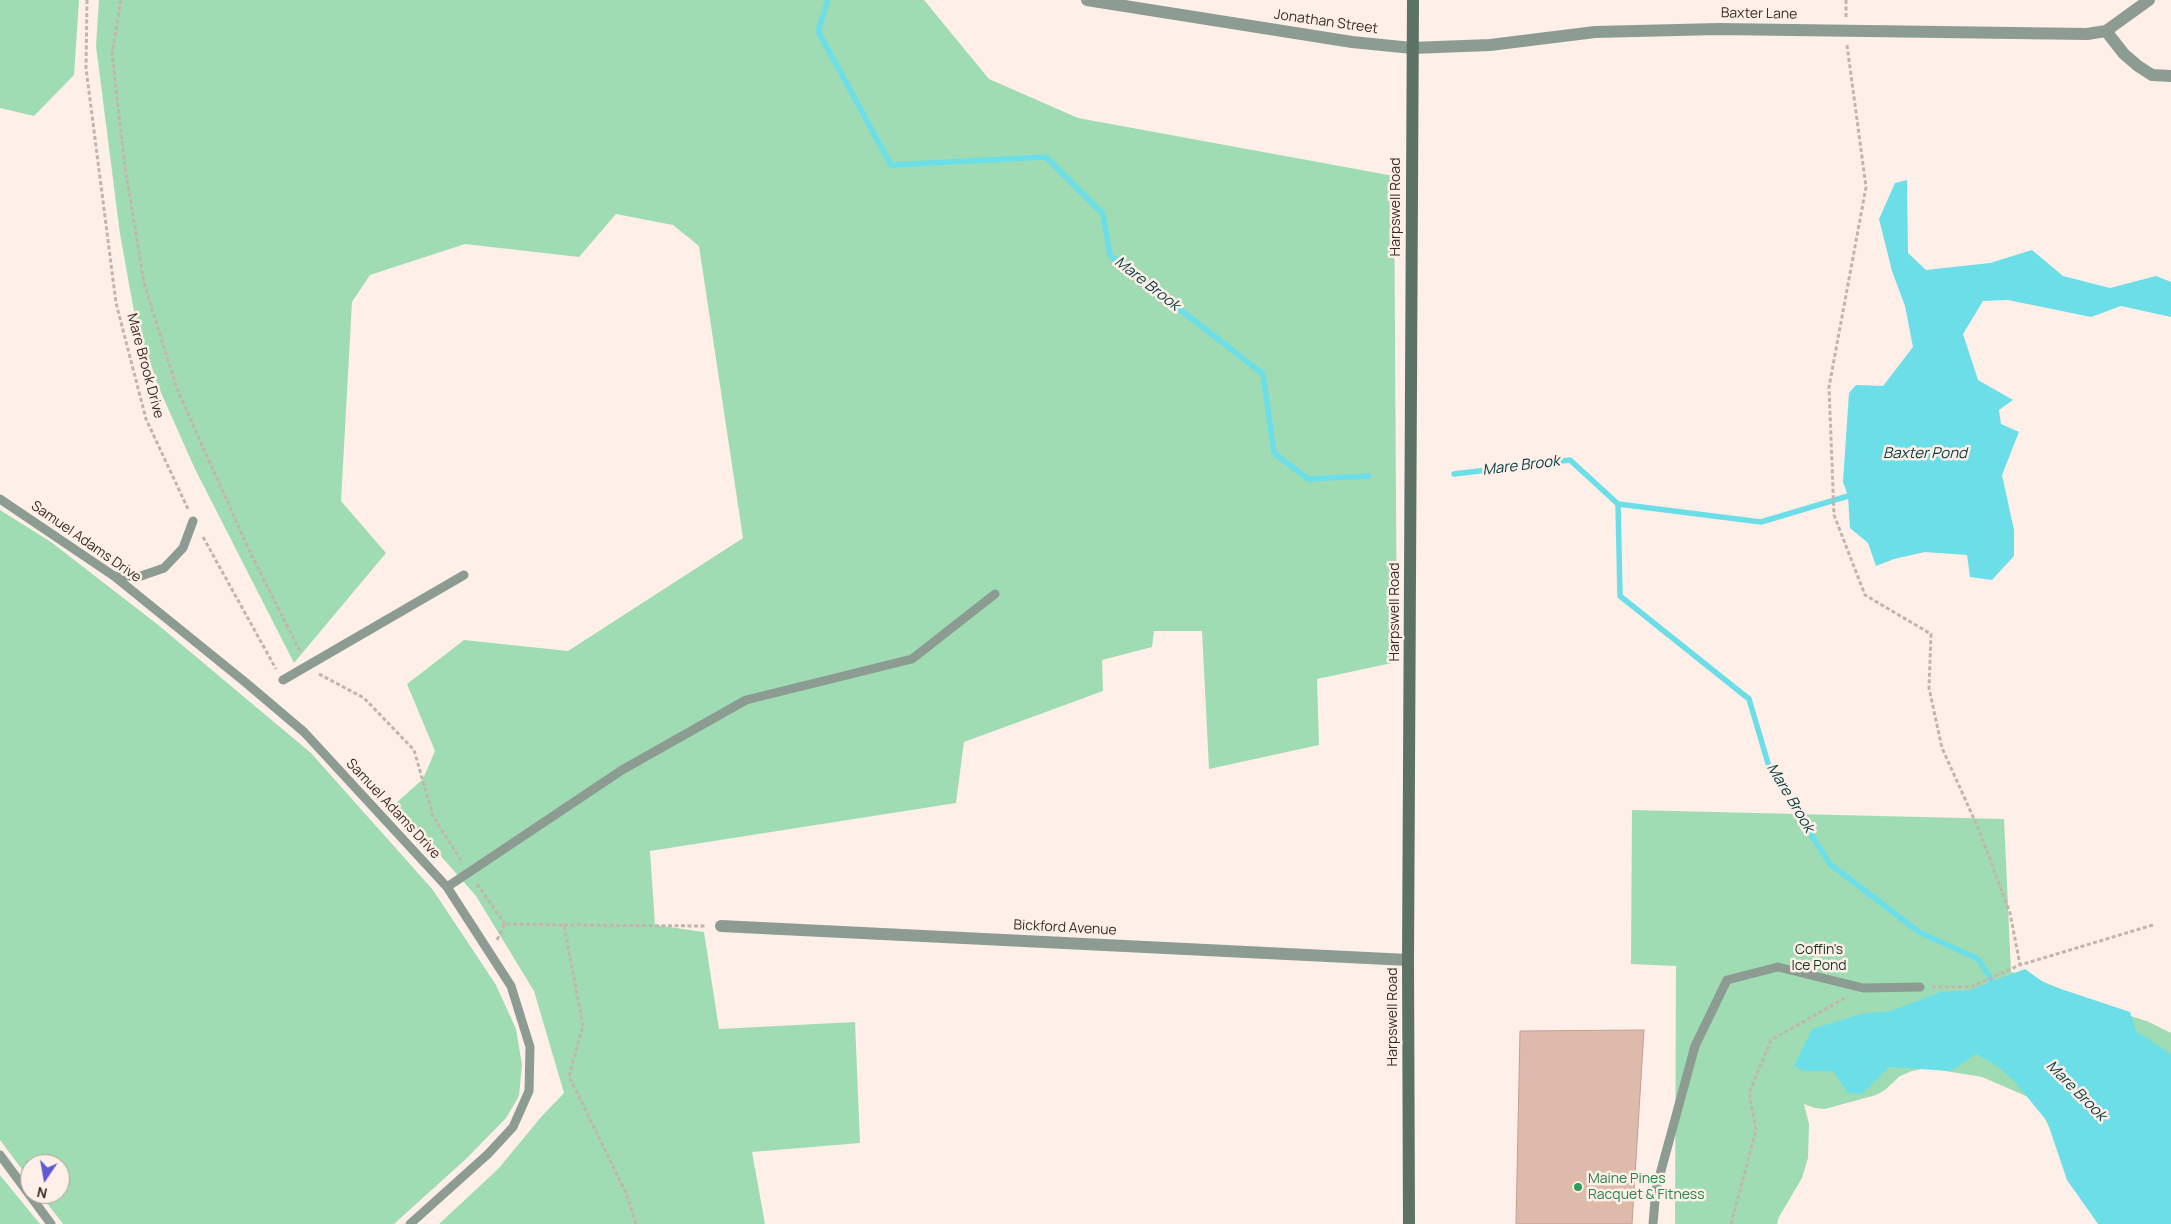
<!DOCTYPE html>
<html>
<head>
<meta charset="utf-8">
<style>
	body { margin:0 }
	#map { position:relative; width:2171px; height:1224px; overflow:hidden; background:#feefe8; font-family:Manrope,sans-serif }
	canvas { display:block }
	.north { position:absolute; left:20px; top:1154px; width:50px; height:50px; box-sizing:border-box; background:#feefe8; border:1px solid #afa19a; border-radius:50%; rotate:192deg; font-size:14px; font-weight:700; line-height:20px; text-align:center; color:#392c25 }
	.north::after { content:''; display:block; margin:auto; width:18px; height:22px; background:#5d5ad2; clip-path:polygon(50% 0,100% 100%,50% 72%,0 100%) }
</style>
</head>
<body>
<div id="map">
<canvas width="2171" height="1224"></canvas>
<div class="north">N</div>
</div>
<script>
const ctx = document.querySelector('canvas').getContext('2d');
ctx.lineJoin = 'round';
function paint(path, color) { ctx.fillStyle = color; ctx.fill(path, 'evenodd'); }
const poly = rows => new Path2D(rows.map(r => 'M' + r).join(''));
function strokePath(path, color, width, dash) { ctx.strokeStyle = color; ctx.lineWidth = width; ctx.lineCap = dash ? 'butt' : 'round'; ctx.setLineDash(dash || []); ctx.stroke(path); }
function label(font, color, halo, rows, align = 'center') {
  ctx.font = font + ' Manrope,sans-serif'; ctx.lineWidth = 5; ctx.setLineDash([]); ctx.textBaseline = 'middle'; ctx.strokeStyle = halo; ctx.fillStyle = color; for (const [text, x, y, turn = 0] of rows) {
    ctx.save(); ctx.translate(x, y); ctx.rotate((+turn || 0) * Math.PI / 180); ctx.textAlign = isNaN(turn) ? turn : align; if (halo) ctx.strokeText(text, 0, 0); ctx.fillText(text, 0, 0); ctx.restore();
  }
}
const green = poly([
	[0,0,79,0,74,75,34,116,0,108],
	[99,0,924,0,989,79,1078,118,1394,176,1397,662,1317,679,1319,745,1209,769,1202,631,1154,631,1152,647,1102,660,1103,691,964,742,956,803,650,851,655,925,704,932,719,1029,855,1022,860,1143,752,1152,765,1224,439,1224,499,1168,541,1117,564,1093,534,991,476,896,395,804,423,779,435,751,407,684,464,640,568,651,743,538,699,246,673,225,616,214,579,257,465,244,370,275,352,302,341,501,386,553,294,663,195,469,158,386,135,317,120,234,96,46],
	[0,510,51,542,157,624,311,753,433,890,496,985,516,1029,522,1065,519,1096,506,1118,467,1158,394,1224,63,1224,40,1194,60,1194,60,1164,30,1164,30,1180,0,1140],
	[1632,810,2004,819,2011,972,2028,975,2100,1006,2149,1022,2171,1033,2171,1224,2056,1141,2038,1105,2033,1099,1982,1077,1927,1068,1912,1071,1900,1076,1885,1090,1876,1095,1825,1109,1815,1108,1804,1104,1809,1124,1808,1158,1802,1178,1779,1217,1777,1224,1675,1224,1676,966,1631,964],
	[0,1175,35,1218,40,1224,0,1224]
]);
const water = poly([
	[1907,180,1908,253,1926,270,1990,263,2032,250,2063,276,2110,288,2156,276,2171,282,2171,317,2121,306,2091,317,2008,300,1983,301,1963,334,1978,380,2013,400,1999,410,2001,424,2019,432,2002,475,2014,530,2014,556,1992,580,1970,577,1967,555,1925,552,1894,559,1876,566,1868,543,1850,528,1848,496,1843,482,1849,393,1856,385,1883,386,1913,347,1905,306,1892,271,1879,219,1895,183],
	[2025,969,2046,984,2130,1012,2136,1031,2171,1054,2171,1224,2098,1224,2067,1180,2047,1121,2014,1081,1996,1065,1976,1054,1951,1071,1889,1067,1862,1094,1848,1093,1833,1071,1803,1071,1794,1066,1812,1029,1861,1014,1890,1011,1941,992,1970,990]
]);
const stream = poly([
	[828,0,818,31,891,165,1046,157,1103,214,1110,255,1263,374,1274,453,1308,479,1369,476],
	[1454,474,1570,460,1618,504,1620,596,1749,699,1770,770,1830,864,1919,932,1978,959,1996,987],
	[1618,504,1761,522,1855,494]
]);
const building = poly([
	[1644,1030,1632,1224,1516,1224,1520,1031,1644,1030]
]);
const path = poly([
	[87,0,86,68,116,303,146,419,188,509],
	[121,0,112,54,125,167,144,283,177,389,250,552,301,653],
	[1846,17,1846,0],
	[1847,45,1866,187,1829,387,1834,515,1865,595,1931,634,1929,688,1942,748,1979,830,2010,913,2020,965],
	[203,537,276,669],
	[319,674,364,698,414,750,433,816,462,862],
	[477,884,505,924],
	[564,925,706,926],
	[497,940,505,924,564,925,583,1026,569,1076,626,1193,636,1224],
	[1932,987,1971,987,2020,965,2153,925],
	[1731,1224,1756,1130,1749,1093,1771,1040,1845,998]
]);
const lane = poly([
	[0,499,114,576,245,682,304,732,447,887,511,986,530,1047,529,1091,513,1127,488,1154,410,1224],
	[114,576,141,576,164,568,183,548,193,521],
	[283,680,464,575],
	[447,887,622,770,746,700,912,659,995,594],
	[0,1155,51,1224],
	[1653,1224,1656,1189,1695,1046,1727,980,1778,967,1863,988,1920,987]
]);
const street = poly([
	[1087,0,1352,42,1412,48,1490,45,1595,32,1719,29,2087,34,2106,31],
	[2149,0,2106,31,2124,54,2138,66,2152,75,2171,76],
	[721,926,1408,960]
]);
const secondary = poly([
	[1409,1224,1408,960,1413,0]
]);
const markers = [
	[1578,1187,5,"#2e9e5b"]
];
const streetNames = [
	["Baxter Lane",1759,14,1],
	["Jonathan Street",1326,22,8],
	["Harpswell Road",1396,207,-90],
	["Mare Brook Drive",145,366,75],
	["Samuel Adams Drive",86,542,35],
	["Harpswell Road",1395,612,-90],
	["Samuel Adams Drive",393,809,47],
	["Bickford Avenue",1065,928,3],
	["Harpswell Road",1393,1017,-90]
];
const parkNames = [
	["Coffin's",1819,950],
	["Ice Pond",1819,966]
];
const leisureNames = [
	["Maine Pines",1588,1179],
	["Racquet & Fitness",1588,1195]
];
const waterNames = [
	["Mare Brook",1147,284,38],
	["Baxter Pond",1925,454],
	["Mare Brook",1521,466,-7],
	["Mare Brook",1790,798,59],
	["Mare Brook",2076,1091,45]
];
paint(green, '#a0dcb3');
paint(water, '#6cdee7');
strokePath(stream, '#6cdee7', 5.5);
paint(building, '#debaaa');
strokePath(building, '#c3a091', 1);
strokePath(path, '#c3b4ad', 3, [4, 2.5]);
strokePath(lane, '#8d9c93', 9);
strokePath(street, '#8d9c93', 12);
strokePath(secondary, '#5d7266', 12);
for (const [x, y, r, color] of markers) { const dot = new Path2D(); dot.arc(x, y, r, 0, 2 * Math.PI); ctx.fillStyle = color; ctx.fill(dot); strokePath(dot, '#feefe8', 2); }
label('14px', '#392c25', '#feefe8', streetNames);
label('14px', '#173824', '#feefe8', parkNames);
label('14px', '#27864d', '#feefe8', leisureNames, 'left');
label('italic 15px', '#043c40', '#feefe8', waterNames);
</script>
</body>
</html>
